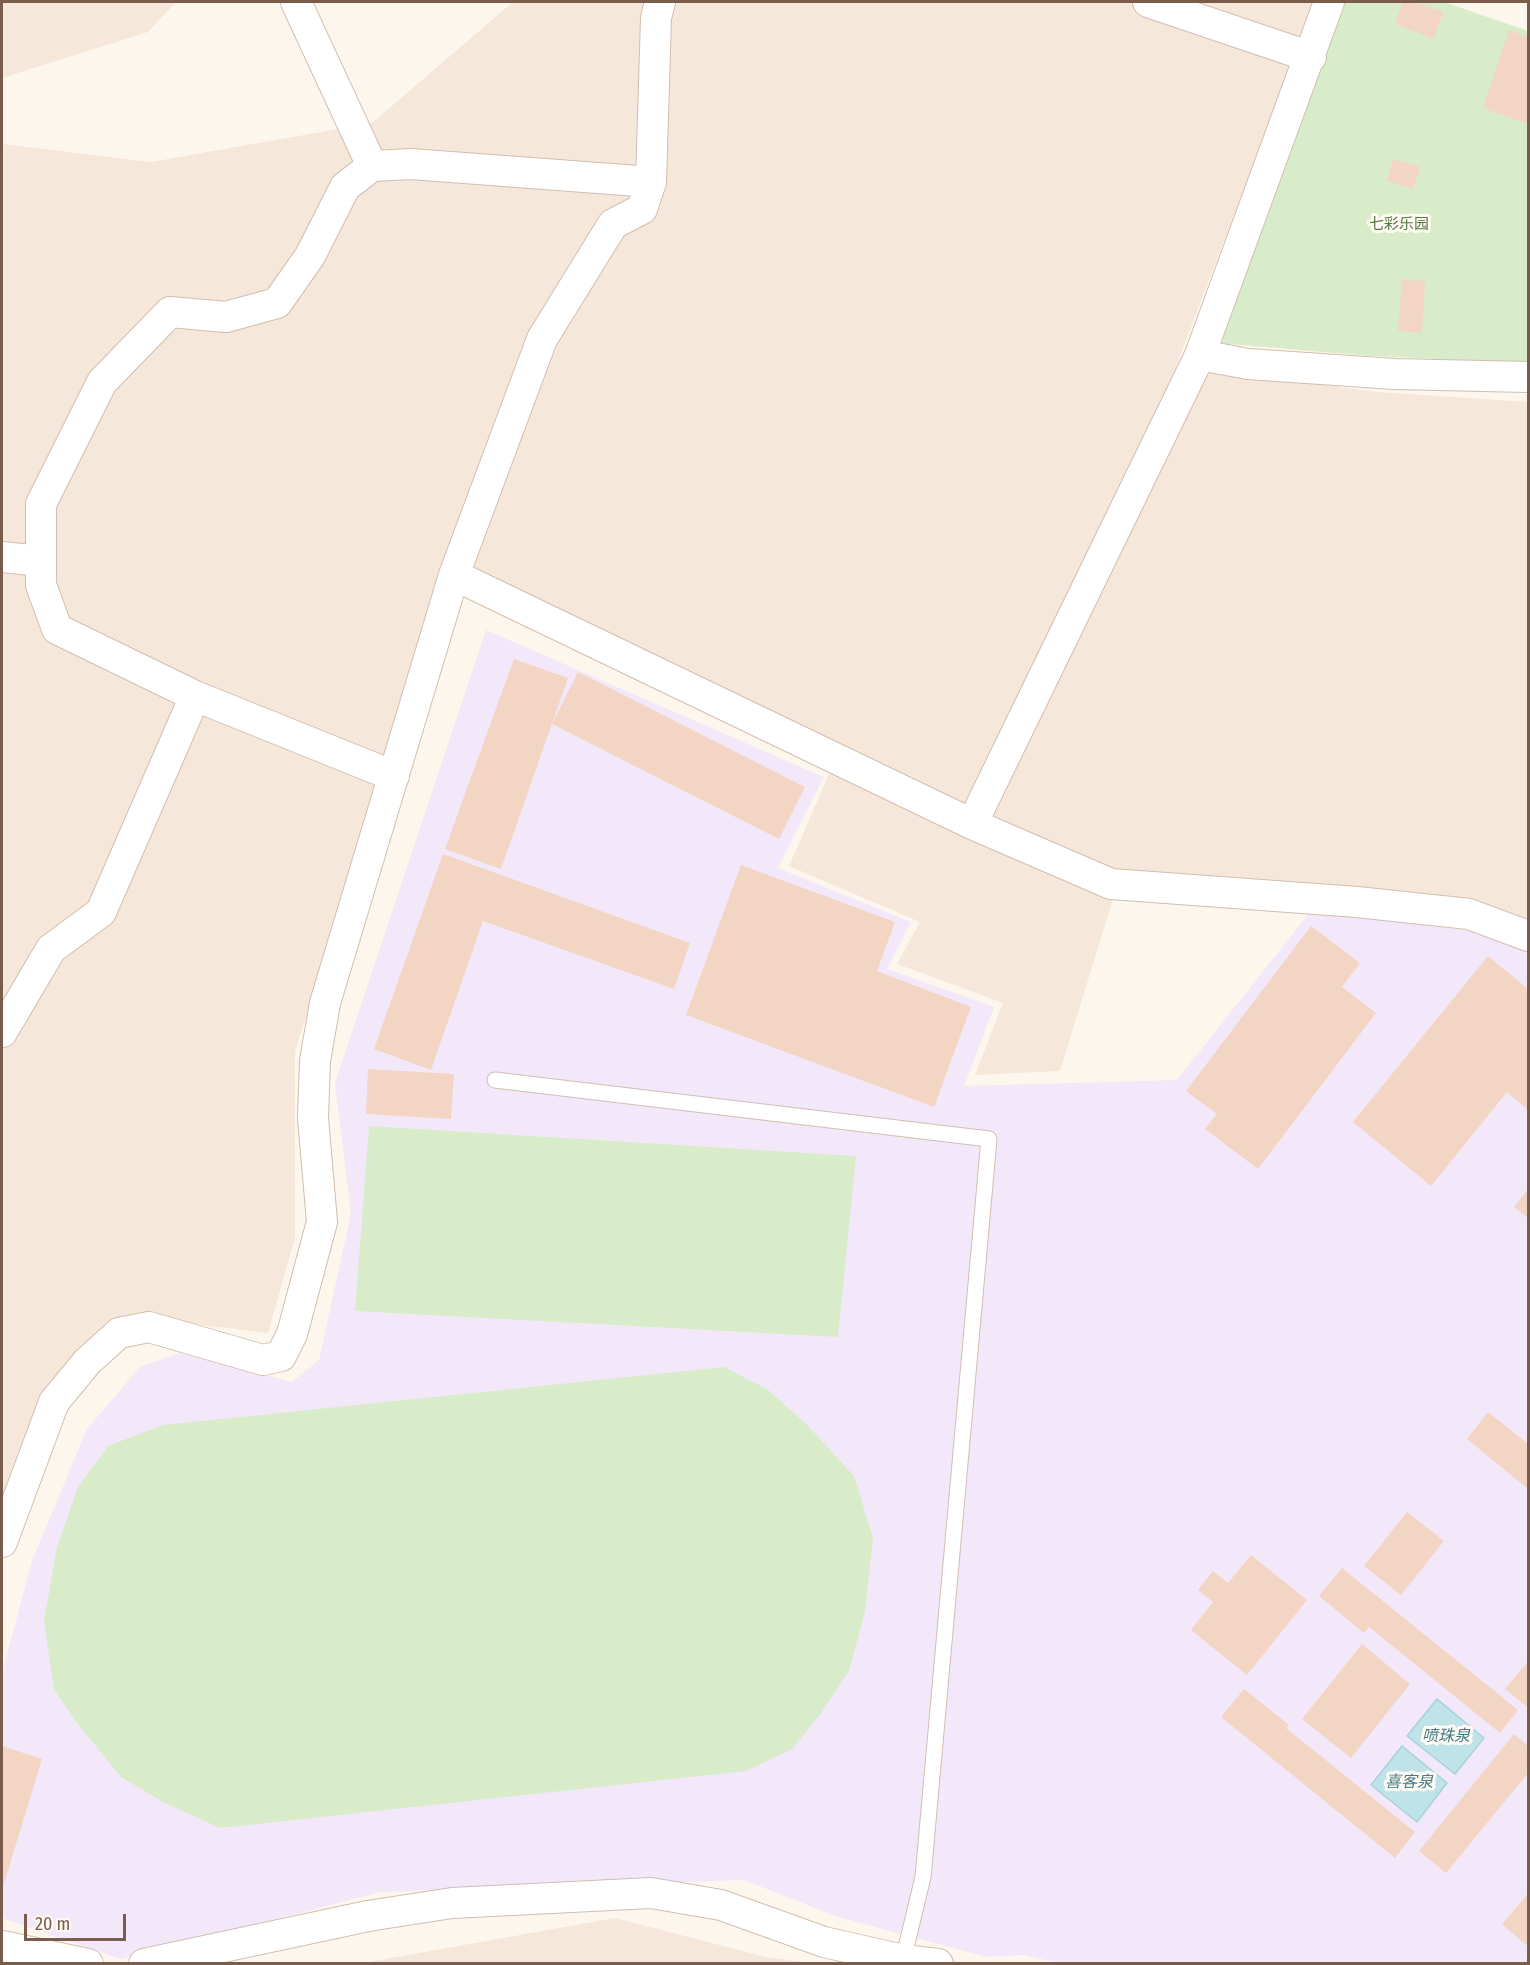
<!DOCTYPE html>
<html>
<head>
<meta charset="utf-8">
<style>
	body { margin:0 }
	#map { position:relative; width:1530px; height:1965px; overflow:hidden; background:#fdf6ec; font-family:"Fira Sans Condensed",sans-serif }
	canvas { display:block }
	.frame { position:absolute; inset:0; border:3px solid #7a5c4d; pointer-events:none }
	.scale { position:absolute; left:24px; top:1914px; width:102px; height:27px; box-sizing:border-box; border:3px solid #7a5c4d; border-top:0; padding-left:8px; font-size:18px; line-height:21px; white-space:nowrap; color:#7a5c4d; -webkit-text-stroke:4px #fffaf3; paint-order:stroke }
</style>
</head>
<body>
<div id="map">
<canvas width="1530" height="1965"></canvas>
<div class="frame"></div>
<div class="scale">20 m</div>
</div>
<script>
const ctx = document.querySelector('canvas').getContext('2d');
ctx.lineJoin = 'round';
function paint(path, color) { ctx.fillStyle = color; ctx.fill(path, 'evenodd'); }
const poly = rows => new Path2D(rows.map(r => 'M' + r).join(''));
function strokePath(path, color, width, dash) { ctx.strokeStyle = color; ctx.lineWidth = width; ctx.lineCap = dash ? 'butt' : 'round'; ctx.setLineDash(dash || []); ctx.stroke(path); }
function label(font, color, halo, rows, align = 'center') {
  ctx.font = font + ' "Fira Sans Condensed","Noto Sans SC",sans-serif'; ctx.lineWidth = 6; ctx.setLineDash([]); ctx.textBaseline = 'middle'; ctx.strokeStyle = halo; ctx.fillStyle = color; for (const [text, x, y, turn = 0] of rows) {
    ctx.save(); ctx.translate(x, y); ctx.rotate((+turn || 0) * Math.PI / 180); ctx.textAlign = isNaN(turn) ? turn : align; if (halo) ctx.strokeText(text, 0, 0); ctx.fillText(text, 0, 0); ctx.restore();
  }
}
const residential = poly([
	[2,2,176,2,148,32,2,78],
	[513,2,1313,2,1284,85,1176,366,1378,392,1528,402,1528,923,1121,873,1060,1071,975,1075,1003,1003,897,964,920,922,789,866,839,751,451,560,295,1051,295,1238,268,1333,128,1316,72,1365,2,1521,2,144,151,162,372,123],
	[615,1918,766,1957,810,1963,363,1963]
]);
const education = poly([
	[486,630,824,777,778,868,911,922,887,969,994,1007,964,1086,1177,1080,1310,912,1467,930,1528,947,1528,1963,1063,1964,1024,1955,986,1957,835,1916,744,1880,380,1892,121,1959,2,1918,2,1673,32,1561,87,1429,140,1367,179,1353,292,1382,319,1360,351,1214,335,1083]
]);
const green = poly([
	[1344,2,1444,2,1528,31,1528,363,1371,356,1217,343],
	[369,1126,856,1156,838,1337,355,1311],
	[724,1367,767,1389,808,1426,854,1476,873,1538,865,1612,849,1671,821,1713,792,1749,746,1771,220,1828,163,1802,121,1777,77,1723,54,1689,44,1621,57,1547,78,1487,108,1446,163,1425]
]);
const water = poly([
	[1437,1699,1484,1738,1455,1774,1407,1736,1437,1699],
	[1402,1746,1447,1783,1417,1822,1371,1785,1402,1746]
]);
const building = poly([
	[1403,2,1414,2,1443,12,1434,39,1395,24],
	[1509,30,1528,37,1528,124,1483,108],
	[1393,159,1420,167,1413,189,1387,181],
	[1402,279,1425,281,1422,333,1398,331],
	[514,659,568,678,501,869,445,849],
	[578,672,805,787,779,839,552,724],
	[443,854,690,943,674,989,483,921,431,1070,374,1049],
	[741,865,895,922,877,971,971,1007,934,1107,686,1015],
	[1311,926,1360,963,1342,987,1376,1013,1258,1169,1205,1129,1217,1114,1186,1091],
	[1488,956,1528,989,1528,1110,1507,1092,1431,1186,1353,1122],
	[368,1069,454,1074,451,1119,366,1114],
	[1528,1189,1528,1218,1514,1207],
	[1488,1412,1528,1444,1528,1489,1467,1439],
	[1407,1512,1444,1541,1401,1595,1364,1566],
	[1251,1555,1307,1600,1247,1675,1191,1630,1213,1602,1198,1590,1213,1571,1228,1583],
	[1342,1568,1518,1710,1500,1733,1369,1627,1364,1633,1319,1596],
	[1362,1644,1410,1684,1351,1758,1302,1719],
	[1528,1661,1528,1708,1505,1689],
	[1244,1689,1289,1725,1286,1728,1415,1832,1395,1858,1221,1717],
	[1514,1734,1528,1746,1528,1773,1446,1873,1419,1851],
	[2,1746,42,1759,2,1890],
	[1528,1894,1528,1942,1526,1945,1502,1924]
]);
const lane = poly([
	[495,1080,989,1139,923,1877,903,1960]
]);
const street = poly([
	[296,2,372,166],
	[1148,2,1311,57],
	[1200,355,1248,364,1394,374,1528,377],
	[2,557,41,561],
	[454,575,972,824,1111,884,1357,902,1469,914,1528,936],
	[195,696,394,776],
	[972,824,1200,355,1329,2],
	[2,1032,51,949,101,912,195,696,57,629,41,585,41,504,102,382,170,312,226,317,277,303,310,256,345,187,372,166,411,164,651,182],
	[2,1542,54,1402,87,1362,119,1333,149,1327,263,1360,281,1356,292,1334,322,1222,313,1118,315,1061,325,1003,454,575,542,339,613,224,642,209,651,182,656,18,660,2],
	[2,1946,88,1964],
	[144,1964,368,1916,452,1903,651,1893,721,1905,824,1942,903,1960,938,1964]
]);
const parkNames = [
	["七彩乐园",1399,225]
];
const waterNames = [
	["喷珠泉",1446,1737],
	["喜客泉",1409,1783]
];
paint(residential, '#f5e8da');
paint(education, '#f3e8fa');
paint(green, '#d8ecc9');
paint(water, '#bfe3e8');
strokePath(water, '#a5d3da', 1.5);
paint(building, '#f3d5c3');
strokePath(lane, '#d1beb0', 17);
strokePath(street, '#d1beb0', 32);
strokePath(lane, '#fff', 15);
strokePath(street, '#fff', 30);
label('15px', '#537a41', '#fffaf3', parkNames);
label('italic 16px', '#437c86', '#fffaf3', waterNames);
</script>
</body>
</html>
